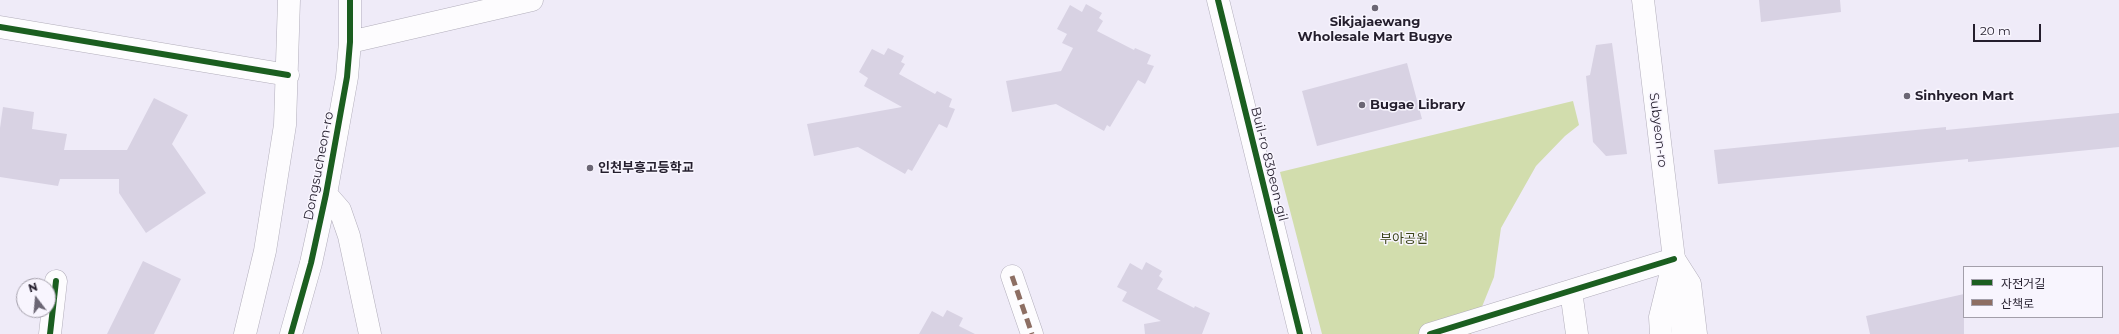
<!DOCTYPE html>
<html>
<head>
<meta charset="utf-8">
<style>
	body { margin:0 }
	#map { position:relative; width:2119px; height:334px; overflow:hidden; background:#efebf8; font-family:Montserrat,"Noto Sans KR",sans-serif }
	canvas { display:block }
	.legend { position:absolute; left:1963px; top:266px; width:140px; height:52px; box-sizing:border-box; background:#f8f5fe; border:1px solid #a39faa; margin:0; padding:5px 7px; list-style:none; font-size:12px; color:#241e2d }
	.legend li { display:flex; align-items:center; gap:8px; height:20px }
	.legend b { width:20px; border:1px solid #a39faa }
	.north { position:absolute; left:16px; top:278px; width:40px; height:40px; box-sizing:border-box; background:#f8f5fe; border:1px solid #a39faa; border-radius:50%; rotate:344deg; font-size:11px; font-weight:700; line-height:16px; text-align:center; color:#241e2d }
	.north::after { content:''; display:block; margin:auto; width:14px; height:18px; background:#6b6674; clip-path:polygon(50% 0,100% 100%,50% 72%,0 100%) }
	.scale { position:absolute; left:1973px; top:24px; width:68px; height:18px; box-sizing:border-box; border:2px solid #241e2d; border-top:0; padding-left:5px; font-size:12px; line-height:14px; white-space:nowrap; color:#241e2d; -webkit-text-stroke:3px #f8f5fe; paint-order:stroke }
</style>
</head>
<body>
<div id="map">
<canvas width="2119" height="334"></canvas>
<ul class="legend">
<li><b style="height:5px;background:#1b5e20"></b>자전거길</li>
<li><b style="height:5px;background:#8d6e63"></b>산책로</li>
</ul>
<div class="north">N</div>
<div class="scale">20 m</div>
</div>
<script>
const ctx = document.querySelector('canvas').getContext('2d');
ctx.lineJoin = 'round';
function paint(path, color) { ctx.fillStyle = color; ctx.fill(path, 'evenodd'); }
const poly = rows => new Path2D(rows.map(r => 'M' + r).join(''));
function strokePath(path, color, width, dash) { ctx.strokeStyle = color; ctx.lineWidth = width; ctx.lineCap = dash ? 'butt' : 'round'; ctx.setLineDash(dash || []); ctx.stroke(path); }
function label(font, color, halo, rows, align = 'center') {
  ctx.font = font + ' Montserrat,"Noto Sans KR",sans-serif'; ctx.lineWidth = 3; ctx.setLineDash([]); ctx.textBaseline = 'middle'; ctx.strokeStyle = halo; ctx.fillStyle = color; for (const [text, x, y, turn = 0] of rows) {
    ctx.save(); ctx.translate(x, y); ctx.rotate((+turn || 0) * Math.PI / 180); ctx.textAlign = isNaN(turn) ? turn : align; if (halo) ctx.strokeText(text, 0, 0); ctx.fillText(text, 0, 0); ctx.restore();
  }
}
const green = poly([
	[1573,101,1579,125,1565,136,1536,166,1501,228,1494,277,1471,334,1322,334,1280,172]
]);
const building = poly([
	[1759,0,1840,0,1841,12,1761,22],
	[1086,4,1102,13,1099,18,1103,21,1097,31,1134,50,1135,48,1151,55,1147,64,1154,66,1145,84,1138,80,1110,127,1107,125,1104,131,1056,104,1012,112,1006,81,1061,71,1073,48,1062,43,1067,34,1057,29,1070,5,1082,12],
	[1612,43,1627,154,1606,156,1593,142,1586,76,1590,75,1596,45],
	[888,48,904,56,901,62,905,64,899,74,935,94,937,91,952,99,949,107,955,109,947,128,939,124,912,171,908,169,905,174,858,147,814,156,807,124,902,107,864,86,868,78,859,72,872,49,884,55],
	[1407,63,1422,119,1317,146,1302,91],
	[154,98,188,115,172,144,206,193,146,233,119,193,119,179,60,179,58,186,0,177,0,128,3,107,34,112,32,129,67,134,64,150,127,150],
	[2119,113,2119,147,1968,162,1968,159,1718,184,1714,150,1946,127,1946,130],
	[143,261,181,279,154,334,107,334],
	[1146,262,1162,271,1159,276,1163,279,1157,289,1194,308,1195,306,1210,313,1202,334,1145,334,1144,324,1161,321,1122,301,1127,292,1117,287,1130,263,1142,270],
	[1964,294,1964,334,1870,334,1866,316],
	[947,310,963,318,959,326,975,334,919,334,932,311,943,317]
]);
const minor = poly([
	[1218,0,1300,334],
	[0,27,288,75],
	[350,42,532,0],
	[326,194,340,210,349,236,370,334],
	[1674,259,1690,284,1696,334],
	[1012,276,1032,334],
	[1571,291,1577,334],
	[50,334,56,281],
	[245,334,265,251,285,125,289,0],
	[291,334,311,263,326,194,347,77,350,42,350,0],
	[1430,334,1674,259],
	[1661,334,1660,317,1674,260]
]);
const major = poly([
	[1643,0,1683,334]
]);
const quiet = poly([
	[1012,276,1032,334]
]);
const cycleway = poly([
	[1218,0,1300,334],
	[0,27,288,75],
	[50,334,56,281],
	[291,334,311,263,326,194,347,77,350,42,350,0],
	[1430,334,1674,259]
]);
const markers = [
	[1375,8,4,"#6b6674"],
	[1907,96,4,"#6b6674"],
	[1362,105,4,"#6b6674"],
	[590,168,4,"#6b6674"]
];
const poiNames = [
	["Sikjajaewang",1375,22,"center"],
	["Wholesale Mart Bugye",1375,37,"center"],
	["Sinhyeon Mart",1915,96],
	["Bugae Library",1370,105],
	["인천부흥고등학교",598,168]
];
const streetNames = [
	["Subyeon-ro",1658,130,83],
	["Buil-ro 83beon-gil",1269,164,76],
	["Dongsucheon-ro",319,166,-79]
];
const parkNames = [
	["부아공원",1404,239]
];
paint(green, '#d2ddad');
paint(building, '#d8d2e3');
strokePath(minor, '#b2aebb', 23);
strokePath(major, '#b2aebb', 23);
strokePath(minor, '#fdfcfe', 22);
strokePath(major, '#fdfcfe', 22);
strokePath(quiet, '#8d6e63', 5, [10, 5]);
strokePath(cycleway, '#1b5e20', 6);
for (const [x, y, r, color] of markers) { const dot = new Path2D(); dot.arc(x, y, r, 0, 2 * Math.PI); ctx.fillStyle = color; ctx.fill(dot); strokePath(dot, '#f8f5fe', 1.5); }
label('bold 13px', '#241e2d', '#f8f5fe', poiNames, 'left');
label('13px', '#241e2d', '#f8f5fe', streetNames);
label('13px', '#3b4419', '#f8f5fe', parkNames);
</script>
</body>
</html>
